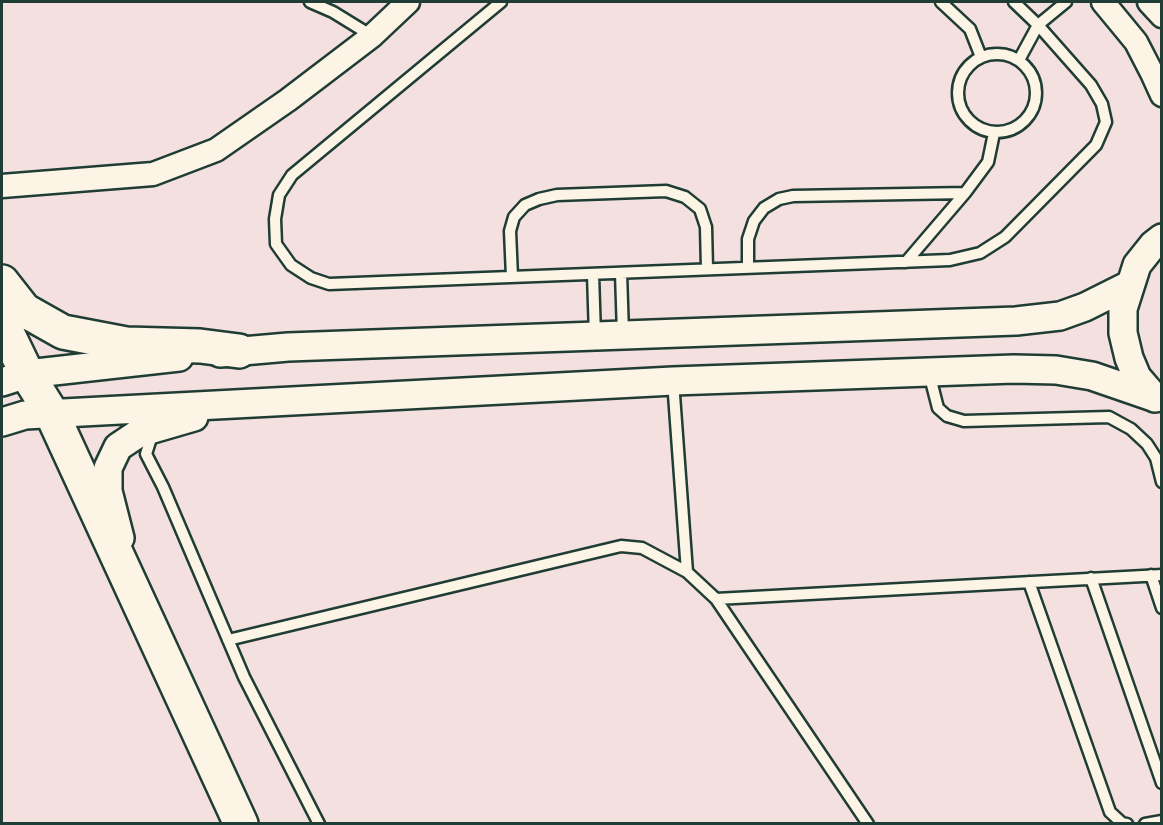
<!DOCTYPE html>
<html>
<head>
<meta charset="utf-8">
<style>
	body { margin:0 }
	#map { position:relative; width:1163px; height:825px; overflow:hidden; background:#f4e1df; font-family:"Gochi Hand",sans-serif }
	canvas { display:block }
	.frame { position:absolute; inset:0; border:3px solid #1f3d34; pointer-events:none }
</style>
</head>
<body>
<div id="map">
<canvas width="1163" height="825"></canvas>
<div class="frame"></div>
</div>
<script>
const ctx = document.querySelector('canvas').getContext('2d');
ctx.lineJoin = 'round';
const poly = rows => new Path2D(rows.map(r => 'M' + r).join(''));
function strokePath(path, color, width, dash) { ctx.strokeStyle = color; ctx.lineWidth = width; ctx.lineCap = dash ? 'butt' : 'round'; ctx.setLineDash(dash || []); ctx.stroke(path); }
const service = poly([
	[310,2,333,12,372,36],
	[501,2,292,175,279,195,275,219,276,244,291,265,311,278,329,284,950,260,980,253,1005,237,1096,145,1106,122,1102,104,1091,85,1038,25,1014,2],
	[941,2,970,29,981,57],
	'958 93a39 39 0 1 1 78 0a39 39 0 1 1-78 0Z',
	[1019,60,1038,25,1066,2],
	[906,262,965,193,988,162,994,133],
	[748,268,748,239,754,221,764,208,779,199,793,196,965,193],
	[621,273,623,334],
	[593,274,595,336],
	[512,277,510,231,514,217,525,205,539,199,557,195,666,191,685,197,700,209,706,227,707,269],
	[929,373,938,408,947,416,964,421,1109,417,1131,429,1147,444,1156,458,1162,482],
	[673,381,687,572,716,599,1162,575],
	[153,432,146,454,163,487,244,677,319,824],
	[1151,575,1162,608],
	[1091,578,1162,783],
	[1029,582,1110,812,1122,823,1127,824],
	[716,599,868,824],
	[228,640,621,546,642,548,687,572],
	[1145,824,1162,821]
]);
const minor = poly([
	[1103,2,1136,42,1152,73,1162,95],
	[1149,2,1162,16],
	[2,186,153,174,216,150,288,100,372,36,408,2]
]);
const tertiary = poly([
	[220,353,288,347,1016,321,1060,316,1085,307,1129,285],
	[2,382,27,374,179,357],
	[1155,398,1137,377,1129,358,1123,333,1123,309,1137,265,1153,245,1162,238],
	[2,422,25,415,673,381,1014,369,1056,370,1092,376,1153,397],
	[120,538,108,491,108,468,118,447,139,433,194,417]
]);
const primary = poly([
	[2,282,24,310,63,332,126,344,200,346,239,351],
	[2,322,27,374,52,414,241,824]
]);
strokePath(service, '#1f3d34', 15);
strokePath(minor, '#1f3d34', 27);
strokePath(tertiary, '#1f3d34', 32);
strokePath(primary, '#1f3d34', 38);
strokePath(service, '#fcf5e5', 10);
strokePath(minor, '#fcf5e5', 22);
strokePath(tertiary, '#fcf5e5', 27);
strokePath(primary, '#fcf5e5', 33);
</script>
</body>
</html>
